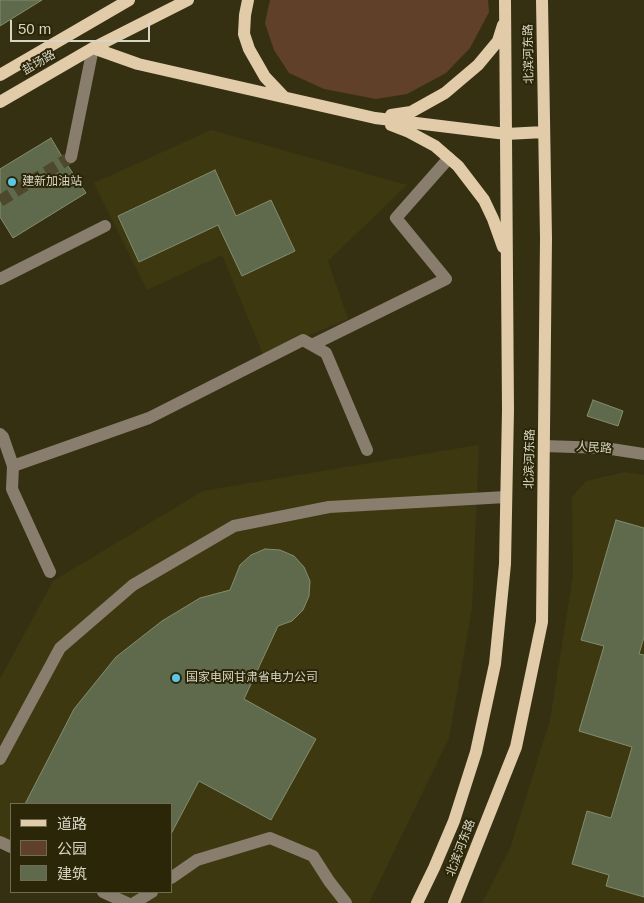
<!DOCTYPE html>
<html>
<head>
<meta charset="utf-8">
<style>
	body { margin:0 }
	#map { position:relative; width:644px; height:903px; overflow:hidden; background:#363012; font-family:Helvetica,"Noto Sans SC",sans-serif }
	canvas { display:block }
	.legend { position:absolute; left:10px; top:803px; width:162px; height:90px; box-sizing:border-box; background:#2b2608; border:1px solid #706c53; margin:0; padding:6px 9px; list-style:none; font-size:15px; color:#d7d5c4 }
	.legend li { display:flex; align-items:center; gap:10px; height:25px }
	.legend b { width:25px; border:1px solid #706c53 }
	.scale { position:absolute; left:10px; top:20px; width:140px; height:22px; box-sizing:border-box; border:2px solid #d7d5c4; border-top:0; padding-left:6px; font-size:15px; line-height:18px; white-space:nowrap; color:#d7d5c4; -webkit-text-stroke:4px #2b2608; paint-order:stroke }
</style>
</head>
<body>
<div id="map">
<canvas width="644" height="903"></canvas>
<ul class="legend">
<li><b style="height:6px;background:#e2cba9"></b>道路</li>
<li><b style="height:14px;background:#61402a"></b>公园</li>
<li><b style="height:14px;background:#5f694b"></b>建筑</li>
</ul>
<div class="scale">50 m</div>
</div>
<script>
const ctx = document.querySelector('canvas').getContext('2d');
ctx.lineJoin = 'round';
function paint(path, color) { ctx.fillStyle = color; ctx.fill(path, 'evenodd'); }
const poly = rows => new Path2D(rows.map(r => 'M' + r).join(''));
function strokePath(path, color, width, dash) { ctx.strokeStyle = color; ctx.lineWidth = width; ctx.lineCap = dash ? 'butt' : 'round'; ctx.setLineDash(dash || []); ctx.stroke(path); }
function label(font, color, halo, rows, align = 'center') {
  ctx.font = font + ' Helvetica,"Noto Sans SC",sans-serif'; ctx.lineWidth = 4; ctx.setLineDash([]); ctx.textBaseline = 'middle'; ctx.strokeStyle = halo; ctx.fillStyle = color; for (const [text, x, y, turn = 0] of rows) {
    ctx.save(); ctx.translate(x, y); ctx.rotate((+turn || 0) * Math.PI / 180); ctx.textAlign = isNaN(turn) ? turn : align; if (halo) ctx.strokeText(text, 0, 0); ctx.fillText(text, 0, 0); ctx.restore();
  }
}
const built = poly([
	[211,130,407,185,328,261,348,319,263,354,222,255,147,290,94,183],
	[479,445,472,608,449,738,369,903,120,903,96,892,171,892,171,804,11,804,11,852,0,847,0,679,53,581,203,491],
	[625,472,644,475,644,903,482,903,510,849,550,720,573,576,572,497,586,481]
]);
const green = poly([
	[270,0,488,0,489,12,470,48,446,73,407,94,376,99,324,89,289,73,274,50,265,23]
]);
const building = poly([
	[0,0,42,0,0,26,0,0],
	[51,138,64,160,86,193,13,238,0,217,0,169,51,138],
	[215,170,236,216,271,200,295,251,242,276,218,225,139,262,118,216,215,170],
	[593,400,623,411,618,426,587,416,593,400],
	[616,520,644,528,644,637,639,654,644,655,644,897,606,886,609,875,572,864,587,811,611,818,632,747,579,731,604,646,581,640,616,520],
	[265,549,280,550,294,556,304,567,310,581,309,596,303,610,292,621,278,626,244,699,316,739,271,820,199,781,171,834,171,804,25,804,74,709,116,657,162,621,200,598,230,590,240,565,251,555,265,549]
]);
const minorTunnel = poly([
	[0,201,71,157]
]);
const minor = poly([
	[71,157,93,48],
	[0,279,105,226],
	[312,345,446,279,396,218,449,158],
	[0,434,3,437,13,466,12,489,50,572],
	[544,446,605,448,644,454],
	[13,466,149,418,303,340,326,353,367,450],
	[0,759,60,648,133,585,234,526,329,507,506,497],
	[0,842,11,847],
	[171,878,197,860,270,838,313,856,329,881,346,903],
	[103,892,127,903],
	[134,903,152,892]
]);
const major = poly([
	[248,0,245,15,244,34,249,49,265,77,284,97],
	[93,48,138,64,375,118,506,134,544,132],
	[0,75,129,0],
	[0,102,93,48,188,0],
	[391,115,411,112,445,93,478,65,498,41,503,25],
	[391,125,409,132,435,146,458,166,484,200,493,219,503,247],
	[417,903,434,868,454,821,476,752,495,664,505,564,508,410,505,0],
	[454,903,516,747,542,622,546,238,542,0]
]);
const markers = [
	[12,182,5,"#5ac8e5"],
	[176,678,5,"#5ac8e5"]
];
const streetNames = [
	["北滨河东路",529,54,-91],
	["盐场路",39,63,-30],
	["人民路",594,448,4],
	["北滨河东路",530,459,-89],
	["北滨河东路",461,848,-69]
];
const poiNames = [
	["建新加油站",22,182],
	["国家电网甘肃省电力公司",186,678]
];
paint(built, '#3e3811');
paint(green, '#61402a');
paint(building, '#5f694b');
strokePath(building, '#838e6f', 1);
strokePath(minorTunnel, '#4e492d', 12, [12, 6]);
strokePath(minor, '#897d6d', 12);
strokePath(major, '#e2cba9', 12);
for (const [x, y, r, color] of markers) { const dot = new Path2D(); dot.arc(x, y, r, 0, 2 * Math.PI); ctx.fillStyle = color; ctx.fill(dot); strokePath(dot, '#2b2608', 2); }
label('12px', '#d7d5c4', '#2b2608', streetNames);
label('12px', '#d7d5c4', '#2b2608', poiNames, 'left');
</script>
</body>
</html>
